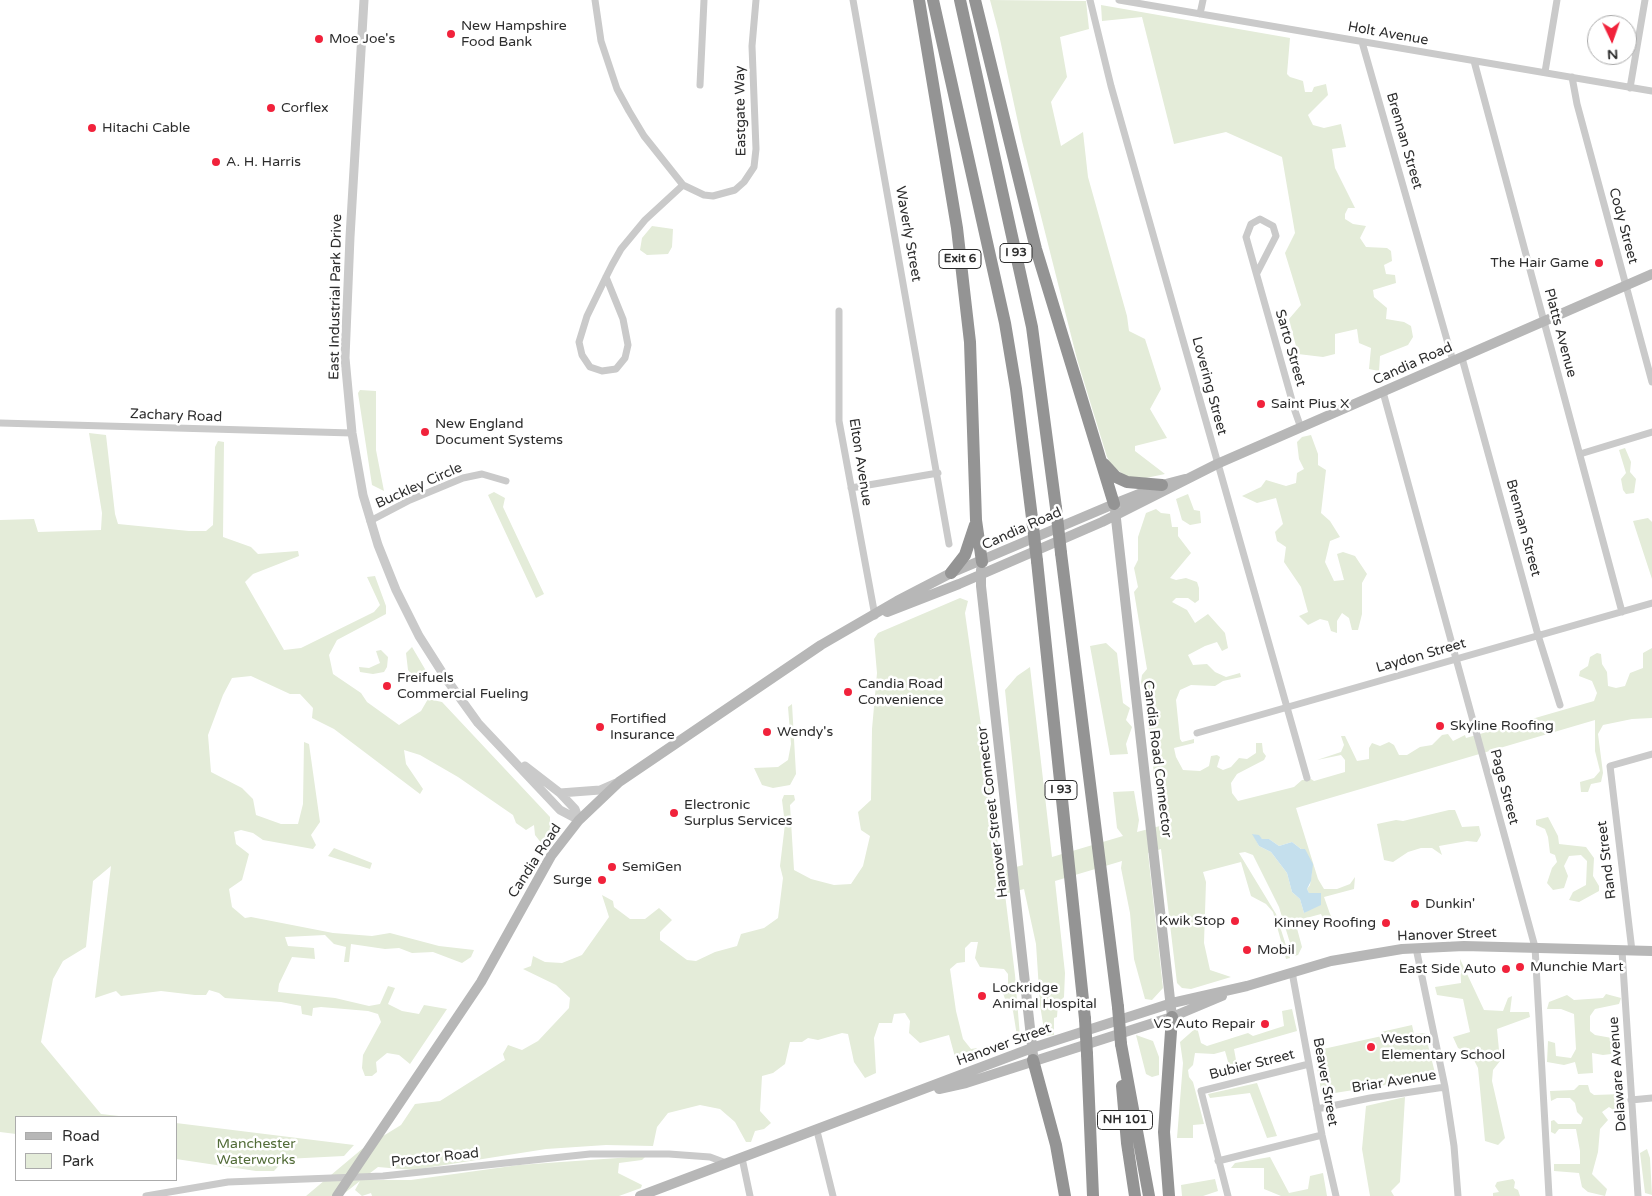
<!DOCTYPE html>
<html>
<head>
<meta charset="utf-8">
<style>
	body { margin:0 }
	#map { position:relative; width:1652px; height:1196px; overflow:hidden; background:#fff; font-family:"Varela Round",sans-serif }
	canvas { display:block }
	.legend { position:absolute; left:15px; top:1116px; width:162px; height:65px; box-sizing:border-box; background:#fff; border:1px solid #ababab; margin:0; padding:6px 9px; list-style:none; font-size:15px; color:#2d2d2d }
	.legend li { display:flex; align-items:center; gap:10px; height:25px }
	.legend b { width:25px; border:1px solid #ababab }
	.north { position:absolute; left:1587px; top:15px; width:50px; height:50px; box-sizing:border-box; background:#fff; border:1px solid #ababab; border-radius:50%; rotate:177deg; font-size:14px; font-weight:700; line-height:20px; text-align:center; color:#2d2d2d }
	.north::after { content:''; display:block; margin:auto; width:18px; height:22px; background:#f1223b; clip-path:polygon(50% 0,100% 100%,50% 72%,0 100%) }
</style>
</head>
<body>
<div id="map">
<canvas width="1652" height="1196"></canvas>
<ul class="legend">
<li><b style="height:6px;background:#b7b7b7"></b>Road</li>
<li><b style="height:14px;background:#e4ecd9"></b>Park</li>
</ul>
<div class="north">N</div>
</div>
<script>
const ctx = document.querySelector('canvas').getContext('2d');
ctx.lineJoin = 'round';
function paint(path, color) { ctx.fillStyle = color; ctx.fill(path, 'evenodd'); }
const poly = rows => new Path2D(rows.map(r => 'M' + r).join(''));
function strokePath(path, color, width, dash) { ctx.strokeStyle = color; ctx.lineWidth = width; ctx.lineCap = dash ? 'butt' : 'round'; ctx.setLineDash(dash || []); ctx.stroke(path); }
function label(font, color, halo, rows, align = 'center') {
  ctx.font = font + ' "Varela Round",sans-serif'; ctx.lineWidth = 5; ctx.setLineDash([]); ctx.textBaseline = 'middle'; ctx.strokeStyle = halo; ctx.fillStyle = color; for (const [text, x, y, turn = 0] of rows) {
    ctx.save(); ctx.translate(x, y); ctx.rotate((+turn || 0) * Math.PI / 180); ctx.textAlign = isNaN(turn) ? turn : align; if (halo) ctx.strokeText(text, 0, 0); ctx.fillText(text, 0, 0); ctx.restore();
  }
}
const green = poly([
	[990,0,1086,1,1089,29,1060,37,1067,77,1051,102,1061,146,1083,132,1088,177,1127,316,1129,331,1145,339,1161,389,1150,409,1167,438,1135,446,1135,451,1165,474,1146,478,1127,477,1112,466,1107,457,1077,359,1022,141,998,30],
	[1101,5,1290,38,1287,74,1290,77,1303,81,1305,92,1312,92,1314,87,1326,84,1328,95,1308,115,1313,125,1324,128,1341,124,1346,147,1332,149,1335,168,1355,208,1348,208,1345,214,1345,219,1353,224,1366,226,1360,238,1366,247,1387,248,1391,251,1392,261,1384,265,1386,274,1395,275,1396,283,1373,290,1374,297,1387,308,1386,319,1404,322,1411,326,1413,337,1408,345,1380,356,1379,371,1369,369,1371,348,1359,343,1357,329,1335,334,1335,354,1323,357,1298,354,1289,319,1301,305,1285,253,1295,233,1282,157,1226,132,1174,144,1142,17,1102,21],
	[652,226,673,229,672,247,668,254,647,255,640,250,642,238],
	[360,390,376,391,376,450,384,491,372,485,358,393],
	[89,433,106,435,115,514,118,524,189,531,206,531,213,525,215,447,218,441,224,442,223,537,251,547,258,554,298,551,299,556,253,574,245,582,284,650,301,648,374,612,380,605,367,577,375,576,386,606,386,614,337,640,329,655,333,674,361,693,367,702,399,725,421,711,428,699,442,702,550,817,550,831,547,841,542,844,535,835,534,825,526,830,516,823,513,815,458,777,420,755,404,750,406,764,423,789,420,794,334,729,312,718,313,708,300,694,290,694,251,676,232,678,223,695,208,735,211,772,242,788,253,799,256,815,281,824,298,824,303,804,304,742,309,744,320,822,311,835,316,845,313,849,263,840,253,833,241,830,234,832,236,844,249,854,242,880,229,889,232,907,245,918,251,917,333,933,372,936,390,933,439,946,474,950,471,957,462,963,433,952,412,953,399,948,385,949,351,944,349,962,344,962,346,947,334,944,325,935,285,937,288,946,314,948,315,959,292,957,279,984,278,992,335,998,369,1006,380,1004,388,986,395,988,388,1004,402,1011,419,1014,424,1005,447,1009,410,1064,399,1055,387,1053,376,1062,377,1072,372,1076,365,1076,362,1068,363,1055,381,1022,378,1014,368,1011,321,1007,313,1008,312,1016,302,1014,301,1006,281,1002,225,998,219,993,209,990,206,995,195,995,161,991,121,996,116,991,95,998,111,866,93,881,86,947,63,961,53,979,41,1042,101,1114,128,1117,16,1117,16,1134,0,1132,0,520,34,519,38,532,101,530,102,513],
	[1311,435,1318,454,1318,465,1326,470,1321,513,1330,521,1340,537,1330,541,1325,562,1334,581,1344,580,1337,554,1343,552,1355,556,1367,574,1362,583,1362,614,1358,630,1352,630,1349,618,1342,613,1337,621,1337,633,1331,631,1328,621,1320,619,1308,625,1299,616,1308,612,1301,587,1284,562,1286,547,1277,541,1275,532,1283,524,1276,498,1257,503,1242,496,1261,487,1266,480,1286,486,1296,483,1297,473,1304,469,1299,459,1297,442,1302,437],
	[1625,448,1631,462,1630,472,1636,479,1634,493,1626,494,1623,490,1621,479,1626,473,1619,450],
	[494,492,505,498,503,507,544,594,536,598,488,495],
	[1188,494,1194,510,1200,511,1201,523,1190,525,1182,520,1176,499],
	[1156,509,1161,513,1170,514,1172,527,1178,527,1178,536,1191,553,1170,578,1176,580,1186,578,1197,582,1199,588,1199,600,1195,603,1188,598,1176,598,1172,602,1187,610,1195,623,1208,614,1225,633,1228,648,1222,651,1217,642,1205,646,1188,655,1193,665,1207,664,1215,672,1226,677,1240,673,1241,677,1223,681,1215,686,1191,685,1180,690,1176,700,1180,739,1182,742,1194,739,1194,743,1174,748,1176,757,1183,770,1200,771,1209,766,1211,756,1217,755,1220,757,1217,767,1223,770,1231,767,1239,758,1247,759,1256,753,1256,743,1262,743,1263,752,1266,756,1264,760,1237,774,1231,783,1232,793,1238,801,1294,787,1302,780,1311,779,1314,781,1345,772,1345,760,1341,755,1317,760,1341,752,1344,745,1341,736,1345,736,1357,761,1369,759,1369,748,1372,743,1380,746,1389,742,1394,745,1399,755,1407,755,1420,747,1432,745,1442,735,1448,734,1453,741,1465,735,1466,738,1594,701,1597,693,1592,681,1579,676,1580,671,1588,666,1590,657,1597,653,1601,654,1602,664,1607,672,1608,686,1616,688,1625,686,1630,673,1643,668,1643,653,1652,648,1652,718,1632,719,1603,725,1598,734,1603,773,1601,782,1591,784,1588,792,1581,792,1580,782,1594,778,1600,771,1595,751,1595,720,1296,808,1318,879,1324,889,1337,889,1350,884,1355,877,1354,889,1324,897,1330,914,1338,928,1336,930,1324,920,1321,914,1295,921,1302,947,1298,955,1294,956,1279,907,1253,855,1245,852,1239,853,1276,914,1290,958,1286,959,1273,912,1266,904,1251,896,1241,862,1203,872,1206,882,1204,943,1210,970,1231,977,1191,989,1182,988,1177,983,1161,849,1148,853,1163,988,1152,1000,1145,999,1134,959,1130,913,1121,868,1122,861,1055,881,1065,973,1064,997,1058,1004,1057,1017,1054,1018,1054,1035,1045,1036,1040,1005,1036,944,1024,889,1005,894,1015,975,1020,1037,1017,1036,1013,1011,1006,1002,1003,993,1008,991,1008,974,1004,969,980,967,975,958,978,942,971,942,965,948,965,962,957,963,950,969,956,1011,963,1039,971,1049,977,1048,979,1057,975,1059,955,1057,949,1035,920,1043,909,1033,910,1021,905,1013,894,1014,892,1023,879,1023,874,1038,876,1073,865,1078,854,1062,848,1034,842,1033,818,1040,808,1038,802,1042,790,1042,785,1064,773,1073,762,1076,760,1111,771,1123,764,1129,755,1131,751,1142,746,1142,735,1122,720,1109,700,1105,668,1113,657,1127,653,1146,606,1145,546,1149,413,1170,378,1167,361,1180,411,1180,519,1165,646,1156,642,1160,619,1163,618,1173,642,1185,641,1188,619,1196,372,1196,371,1193,362,1196,355,1190,360,1181,341,1196,306,1196,362,1149,401,1125,415,1104,440,1101,505,1060,503,1054,508,1045,522,1050,538,1041,569,1008,570,998,556,985,523,969,531,966,533,956,545,962,562,963,582,955,609,917,602,895,613,901,614,907,630,919,645,919,659,908,672,920,660,932,660,940,687,960,696,961,715,952,737,946,741,934,764,928,778,918,783,878,780,866,785,824,782,800,784,795,794,795,795,800,790,805,794,870,811,879,834,885,851,884,863,866,870,836,861,830,858,812,871,800,872,729,877,673,874,639,878,633,960,598,968,601,965,613,1001,866,999,872,1023,865,1005,690,1017,676,1030,667,1052,857,1123,836,1117,828,1113,792,1134,791,1139,820,1137,832,1160,826,1145,696,1141,682,1142,675,1147,669,1134,592,1138,587,1134,568,1138,560,1138,537,1146,513],
	[1253,834,1262,839,1269,839,1279,846,1292,842,1301,849,1312,871,1310,885,1307,889,1309,893,1321,898,1320,902,1304,913,1300,899,1292,892,1287,873,1271,852,1259,846],
	[1648,518,1652,522,1652,579,1633,521],
	[1106,643,1117,653,1123,703,1130,708,1126,720,1132,727,1126,744,1128,754,1110,755,1090,646],
	[412,647,432,681,419,682,408,670,406,653],
	[381,650,388,657,387,667,384,672,373,674,360,672,359,667,369,668,380,663,376,651],
	[792,704,796,774,790,785,773,788,762,785,754,768,778,767,788,760,791,744,788,707],
	[1449,810,1455,810,1462,827,1479,826,1481,835,1477,842,1467,841,1439,846,1442,855,1432,848,1421,848,1408,852,1393,862,1384,860,1377,824,1396,820,1403,821],
	[1548,817,1558,836,1559,844,1586,847,1594,858,1593,876,1599,886,1599,891,1579,902,1569,900,1573,892,1586,885,1587,861,1581,855,1569,856,1564,866,1568,876,1564,888,1553,890,1547,883,1552,868,1557,862,1555,855,1550,853,1548,837,1545,829,1536,825,1536,820],
	[334,848,372,863,370,869,328,856],
	[1460,959,1484,1010,1503,1011,1508,998,1512,996,1510,1012,1529,1012,1530,1017,1497,1029,1500,1061,1493,1070,1492,1081,1505,1138,1498,1145,1485,1141,1478,1068,1471,1054,1458,1048,1453,1037,1470,1032,1463,999,1437,995,1435,987,1461,983],
	[1606,994,1621,998,1619,1004,1595,1009,1590,1016,1590,1031,1595,1035,1612,1038,1615,1046,1611,1054,1603,1055,1592,1053,1593,1073,1578,1074,1575,1062,1564,1065,1547,1062,1548,1041,1555,1043,1556,1056,1571,1058,1576,1049,1574,1014,1561,1009,1547,1009,1549,1002,1567,995,1574,1000,1603,998],
	[1292,1009,1297,1031,1234,1049,1238,1071,1231,1072,1225,1051,1214,1054,1195,1053,1193,1065,1188,1070,1189,1077,1193,1082,1204,1124,1193,1125,1193,1138,1177,1138,1183,1063,1180,1042,1197,1027,1201,1043,1207,1046,1248,1033,1253,1036,1284,1026,1282,1011],
	[1412,1025,1414,1034,1425,1033,1436,1077,1322,1095,1314,1051,1382,1036,1381,1032],
	[1136,1035,1153,1041,1159,1057,1159,1075,1152,1077,1146,1074],
	[1257,1083,1277,1136,1267,1138,1250,1093,1210,1098,1208,1094],
	[1579,1085,1588,1085,1590,1092,1594,1095,1624,1094,1626,1098,1625,1106,1615,1111,1609,1107,1602,1112,1608,1120,1600,1129,1598,1152,1592,1174,1607,1189,1605,1196,1588,1192,1582,1187,1579,1173,1554,1171,1554,1164,1580,1164,1580,1151,1576,1129,1559,1129,1555,1134,1551,1132,1551,1121,1554,1120,1558,1124,1581,1124,1583,1118,1577,1112,1575,1103,1570,1098,1557,1098,1551,1101,1550,1091,1574,1090],
	[1405,1097,1400,1182,1391,1191,1394,1196,1370,1196,1362,1149,1366,1106],
	[176,1123,354,1145,344,1156,285,1159,274,1171,256,1171,176,1159],
	[1647,1149,1650,1158,1652,1195,1645,1193,1640,1153],
	[1270,1157,1289,1193,1308,1189,1310,1176,1323,1173,1327,1196,1281,1196,1264,1189,1264,1168,1231,1168,1235,1163],
	[1215,1179,1218,1191,1203,1196,1182,1196,1181,1185],
	[1513,1179,1515,1182,1514,1188,1518,1190,1520,1196,1493,1196,1493,1193,1499,1192,1495,1186,1497,1182]
]);
const water = poly([
	[1252,834,1259,835,1262,839,1269,839,1279,846,1292,842,1301,849,1305,849,1313,864,1311,881,1307,889,1309,893,1321,893,1321,905,1304,913,1300,899,1292,892,1287,873,1271,852,1259,846]
]);
const minor = poly([
	[595,0,601,41,617,89,629,111,644,136,683,185,704,195,713,196,735,190,744,182,754,167,756,149,752,46,756,0],
	[853,0,949,544],
	[1090,0,1111,86,1307,778],
	[1119,0,1652,91],
	[1200,14,1203,0],
	[1362,42,1453,361],
	[1474,61,1622,612],
	[1545,72,1557,0],
	[1572,77,1577,104,1652,382],
	[700,85,704,0],
	[1630,88,1645,0],
	[1257,273,1276,236,1273,226,1260,219,1251,224,1246,237,1295,411,1301,428],
	[606,277,623,319,628,345,625,358,616,369,602,371,590,367,582,355,579,342,587,316,606,277,612,265,621,249,645,220,683,185],
	[839,311,839,421,875,616],
	[1462,358,1538,635,1560,705],
	[1383,392,1535,947,1549,1196],
	[0,423,352,433],
	[1580,454,1652,432],
	[851,488,938,473],
	[370,521,410,500,463,478,482,474,506,481],
	[1197,733,1652,603],
	[1416,948,1445,1087,1454,1146,1458,1196],
	[1622,951,1638,1196],
	[1632,951,1610,766,1652,754],
	[1292,972,1322,1135,1336,1196],
	[1631,1100,1652,1098],
	[1317,1109,1370,1098,1445,1087],
	[817,1131,833,1196],
	[742,1158,750,1196],
	[1218,1161,1322,1135],
	[146,1196,228,1182,383,1176,590,1154,669,1154,710,1157,726,1163],
	[1228,1196,1201,1091,1309,1064]
]);
const tertiary = poly([
	[364,0,350,237,345,358,352,433,363,495,378,545,396,590,419,636,447,680,478,723,560,810,579,820],
	[525,766,560,793,575,809,579,820],
	[560,793,600,790,616,783]
]);
const secondary = poly([
	[1115,510,1172,1017],
	[981,570,981,586,1033,1055],
	[887,612,959,584,1102,522,1217,464,1652,274],
	[939,1089,966,1083,1172,1017,1222,996],
	[337,1196,481,982,551,856,579,820,619,782,821,645,897,601,951,573,1114,504,1162,485,1185,479],
	[640,1196,1032,1048,1172,1003,1247,986,1331,961,1402,949,1464,946,1652,951]
]);
const motorway = poly([
	[919,0,957,228,964,290,970,342,976,520,982,562],
	[933,0,1005,323,1016,389,1032,518],
	[960,0,1032,327,1056,508],
	[975,0,1036,249,1114,504],
	[1104,464,1116,477,1127,482,1162,485],
	[1061,553,1118,1007],
	[1037,561,1085,1019],
	[951,573,965,555,975,525],
	[1121,1044,1149,1196],
	[1087,1054,1093,1196],
	[1033,1060,1056,1145,1065,1196],
	[1122,1086,1127,1143,1135,1196],
	[1169,1196,1164,1132,1172,1017]
]);
const motorwayBridge = poly([
	[1056,508,1061,553],
	[1032,518,1037,561],
	[1118,1007,1121,1044],
	[1085,1019,1087,1054]
]);
const markers = [
	[451,34,5,"#f1223b"],
	[319,39,5,"#f1223b"],
	[271,108,5,"#f1223b"],
	[92,128,5,"#f1223b"],
	[216,162,5,"#f1223b"],
	[1599,263,5,"#f1223b"],
	[1261,404,5,"#f1223b"],
	[425,432,5,"#f1223b"],
	[387,686,5,"#f1223b"],
	[848,692,5,"#f1223b"],
	[1440,726,5,"#f1223b"],
	[600,727,5,"#f1223b"],
	[767,732,5,"#f1223b"],
	[674,813,5,"#f1223b"],
	[612,867,5,"#f1223b"],
	[602,880,5,"#f1223b"],
	[1415,904,5,"#f1223b"],
	[1235,921,5,"#f1223b"],
	[1386,923,5,"#f1223b"],
	[1247,950,5,"#f1223b"],
	[1520,967,5,"#f1223b"],
	[1506,969,5,"#f1223b"],
	[982,996,5,"#f1223b"],
	[1265,1024,5,"#f1223b"],
	[1371,1047,5,"#f1223b"]
];
const shields = [
	[1016,253,32],
	[960,259,42],
	[1061,790,32],
	[1125,1120,55]
];
const shieldNames = [
	["I 93",1016,253],
	["Exit 6",960,259],
	["I 93",1061,790],
	["NH 101",1125,1120]
];
const poiNames = [
	["New Hampshire",461,26],
	["Food Bank",461,42],
	["Moe Joe's",329,39],
	["Corflex",281,108],
	["Hitachi Cable",102,128],
	["A. H. Harris",226,162],
	["The Hair Game",1589,263,"right"],
	["Saint Pius X",1271,404],
	["New England",435,424],
	["Document Systems",435,440],
	["Freifuels",397,678],
	["Commercial Fueling",397,694],
	["Candia Road",858,684],
	["Convenience",858,700],
	["Fortified",610,719],
	["Insurance",610,735],
	["Skyline Roofing",1450,726],
	["Wendy's",777,732],
	["Electronic",684,805],
	["Surplus Services",684,821],
	["SemiGen",622,867],
	["Surge",592,880,"right"],
	["Dunkin'",1425,904],
	["Kwik Stop",1225,921,"right"],
	["Kinney Roofing",1376,923,"right"],
	["Mobil",1257,950],
	["Munchie Mart",1530,967],
	["East Side Auto",1496,969,"right"],
	["Lockridge",992,988],
	["Animal Hospital",992,1004],
	["VS Auto Repair",1255,1024,"right"],
	["Weston",1381,1039],
	["Elementary School",1381,1055]
];
const streetNames = [
	["Holt Avenue",1388,34,10],
	["Eastgate Way",741,111,-91],
	["Brennan Street",1404,141,74],
	["Cody Street",1623,226,75],
	["Waverly Street",908,234,80],
	["East Industrial Park Drive",336,297,-89],
	["Platts Avenue",1560,333,75],
	["Sarto Street",1290,348,74],
	["Candia Road",1413,364,-24],
	["Lovering Street",1209,386,75],
	["Zachary Road",176,416,2],
	["Elton Avenue",860,462,81],
	["Buckley Circle",419,486,-24],
	["Brennan Street",1523,528,75],
	["Candia Road",1022,529,-24],
	["Laydon Street",1421,656,-16],
	["Candia Road Connector",1157,759,83],
	["Page Street",1504,787,75],
	["Hanover Street Connector",993,812,-97],
	["Rand Street",1607,860,-97],
	["Candia Road",535,861,-57],
	["Hanover Street",1447,935,-2],
	["Hanover Street",1004,1045,-20],
	["Bubier Street",1252,1065,-14],
	["Delaware Avenue",1618,1074,-94],
	["Beaver Street",1325,1082,80],
	["Briar Avenue",1394,1082,-9],
	["Proctor Road",435,1158,-6]
];
const parkNames = [
	["Manchester",256,1144],
	["Waterworks",256,1160]
];
paint(green, '#e4ecd9');
paint(water, '#c4dfed');
strokePath(minor, '#cacaca', 7);
strokePath(tertiary, '#cacaca', 9);
strokePath(secondary, '#b7b7b7', 10);
strokePath(motorway, '#949494', 12);
strokePath(motorwayBridge, '#949494', 12);
for (const [x, y, r, color] of markers) { const dot = new Path2D(); dot.arc(x, y, r, 0, 2 * Math.PI); ctx.fillStyle = color; ctx.fill(dot); strokePath(dot, '#fff', 2); }
for (const [x, y, w] of shields) { const box = new Path2D(); box.roundRect(x - w / 2, y - 9.5, w, 19, 4); ctx.fillStyle = '#fff'; ctx.fill(box); strokePath(box, '#2d2d2d', 1); }
label('bold 12px', '#2d2d2d', null, shieldNames);
label('14px', '#2d2d2d', '#fff', poiNames, 'left');
label('14px', '#2d2d2d', '#fff', streetNames);
label('14px', '#526c38', '#fff', parkNames);
</script>
</body>
</html>
